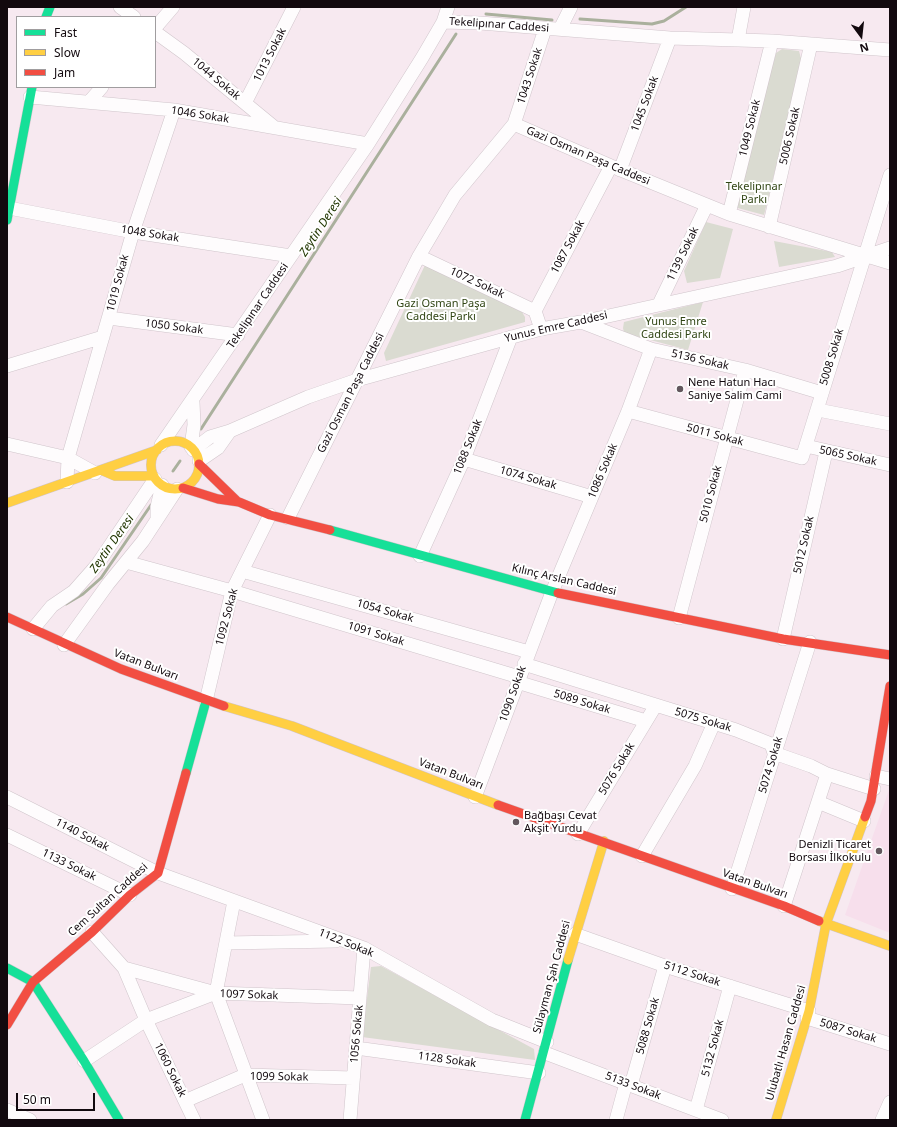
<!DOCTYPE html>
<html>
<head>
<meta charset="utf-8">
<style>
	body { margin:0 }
	#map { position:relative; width:897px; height:1127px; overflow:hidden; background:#f7e9f0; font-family:"Noto Sans",sans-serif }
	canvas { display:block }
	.frame { position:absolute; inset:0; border:8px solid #12090e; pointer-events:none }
	.legend { position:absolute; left:16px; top:16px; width:140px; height:72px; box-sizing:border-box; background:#fff; border:1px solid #a09d9f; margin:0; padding:5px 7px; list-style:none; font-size:12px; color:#12090e }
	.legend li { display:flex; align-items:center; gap:8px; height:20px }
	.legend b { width:20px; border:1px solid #a09d9f }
	.north { position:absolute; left:841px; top:16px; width:40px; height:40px; -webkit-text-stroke:3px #fff; paint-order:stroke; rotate:165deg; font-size:11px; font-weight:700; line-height:16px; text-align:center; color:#12090e }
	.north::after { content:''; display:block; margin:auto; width:14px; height:18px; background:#12090e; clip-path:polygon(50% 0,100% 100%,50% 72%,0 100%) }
	.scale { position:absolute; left:16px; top:1093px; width:79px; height:18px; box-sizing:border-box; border:2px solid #12090e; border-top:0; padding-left:5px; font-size:12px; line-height:14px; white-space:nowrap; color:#12090e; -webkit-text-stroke:3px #fff; paint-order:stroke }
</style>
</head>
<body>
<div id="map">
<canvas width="897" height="1127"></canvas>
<div class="frame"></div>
<ul class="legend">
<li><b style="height:5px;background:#16e098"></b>Fast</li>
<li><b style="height:5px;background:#ffcf43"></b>Slow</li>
<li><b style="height:5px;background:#f24e42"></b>Jam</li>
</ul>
<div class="north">N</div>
<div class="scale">50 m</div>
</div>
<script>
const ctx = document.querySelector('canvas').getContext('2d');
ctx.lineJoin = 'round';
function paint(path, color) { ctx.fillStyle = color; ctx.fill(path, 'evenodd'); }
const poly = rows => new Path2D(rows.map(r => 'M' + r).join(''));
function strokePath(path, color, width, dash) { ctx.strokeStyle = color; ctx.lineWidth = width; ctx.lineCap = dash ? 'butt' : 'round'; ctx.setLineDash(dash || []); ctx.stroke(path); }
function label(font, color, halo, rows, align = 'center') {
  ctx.font = font + ' "Noto Sans",sans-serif'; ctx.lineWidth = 4; ctx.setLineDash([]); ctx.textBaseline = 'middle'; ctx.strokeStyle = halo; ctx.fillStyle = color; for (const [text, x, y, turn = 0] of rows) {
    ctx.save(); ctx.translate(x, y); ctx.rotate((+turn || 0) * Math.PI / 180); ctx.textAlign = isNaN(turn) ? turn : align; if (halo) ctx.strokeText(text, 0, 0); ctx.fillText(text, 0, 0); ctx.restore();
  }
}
const built = poly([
	[890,787,890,933,845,915]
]);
const green = poly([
	[782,49,799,51,802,62,764,215,734,207,776,53],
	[706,222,733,229,720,278,687,283,684,271],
	[774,241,832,252,835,257,779,267],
	[425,265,522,312,525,317,525,322,386,361,384,353],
	[703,302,688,350,624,333,623,328,624,322],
	[381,966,534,1049,535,1060,362,1037,371,967]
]);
const stream = poly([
	[486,14,552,20],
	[580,19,652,24,664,21,686,7],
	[201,429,456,34],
	[173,471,180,461],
	[66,604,83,594,101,578,151,505]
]);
const street = poly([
	[120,7,134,17],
	[443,22,480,23,670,38,772,41,890,50],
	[155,28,173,7],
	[560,29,571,7],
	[155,32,184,53,274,127],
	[738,40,744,7],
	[30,97,174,110,368,144],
	[89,102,102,87],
	[245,103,294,7],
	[514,124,611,166,729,214,890,263],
	[620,170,670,38],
	[9,208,133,232,291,256],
	[729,214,772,41],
	[769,227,811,44],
	[419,256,535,311],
	[659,304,707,205],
	[109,318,238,335],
	[581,322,651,349,745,370,822,393],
	[541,329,535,311,611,166],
	[7,366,103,337],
	[818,410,890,424],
	[628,411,802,458,890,175],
	[7,444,68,458,95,473],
	[161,445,368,144,422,58,443,22,448,7],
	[806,446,890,465],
	[191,447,194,425,193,402],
	[193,450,210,437,230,431,308,397,357,380,541,329,581,322,837,266,890,248],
	[464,459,592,497],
	[199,461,218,448,230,431],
	[67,482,68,458,133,232,174,110],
	[157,517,157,507,162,485],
	[288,518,419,256,455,195,514,124,545,29],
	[420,556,464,459,511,337],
	[126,562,232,591,519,677],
	[242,571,529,652],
	[679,618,745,370],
	[33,629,52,606,74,591,97,565,155,479],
	[783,639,826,452],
	[64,645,108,584,143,541,177,489],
	[524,664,736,730,771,744,774,753,811,766,827,774,874,789],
	[517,682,646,721],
	[206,701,232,591,270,515],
	[876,776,890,779],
	[7,797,158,873,364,948,492,1020,547,1042],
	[475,797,552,592,628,411,651,349],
	[818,802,864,821],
	[578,834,656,705],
	[7,835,130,895],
	[642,856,695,766,714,723],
	[732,889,810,642],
	[234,901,216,993,263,1120],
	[784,906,827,774],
	[92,932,124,968,146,1020,194,1120],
	[575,934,665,966,809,1011],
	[226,943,336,941],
	[124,968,216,993],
	[807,1018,890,1044],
	[356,1048,539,1073],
	[545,1053,722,1120],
	[84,1061,146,1020,216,993,360,998],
	[631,1085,665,966],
	[185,1101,245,1075,353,1078],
	[7,1110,30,1120],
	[696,1110,730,986],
	[350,1120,364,948],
	[616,1120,626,1083],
	[882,1120,890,1102]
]);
const fast = poly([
	[46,17,50,7],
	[7,220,32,87],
	[330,530,558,593],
	[186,773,206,701],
	[7,968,33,982,84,1061,119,1120],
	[525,1120,568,960]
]);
const slow = poly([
	'151 465a24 24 0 1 1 48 0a24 24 0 1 1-48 0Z',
	[101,470,115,476,154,476],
	[7,503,157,450],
	[224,706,292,726,498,805],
	[819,921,890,946],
	[568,960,604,841],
	[776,1120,809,1011,826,924,865,817]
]);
const jam = poly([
	[199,464,238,502],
	[183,488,218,499,239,502,270,515,330,530],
	[558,593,783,639,890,655],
	[7,617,121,669,224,706],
	[498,805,784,906,819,921],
	[865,817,871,801,890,686],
	[7,1025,33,982,92,932,130,895,158,873,186,773]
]);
const markers = [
	[680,389,4,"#62575d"],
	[516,822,4,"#62575d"],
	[879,851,4,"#62575d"]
];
const streetNames = [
	["Tekelipınar Caddesi",499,25,4],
	["1013 Sokak",270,55,-63],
	["1043 Sokak",530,76,-72],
	["1044 Sokak",216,79,40],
	["1045 Sokak",645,104,-69],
	["1046 Sokak",200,115,9],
	["1049 Sokak",750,128,-76],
	["5006 Sokak",790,136,-77],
	["Gazi Osman Paşa Caddesi",588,156,23],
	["1048 Sokak",150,234,9],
	["1087 Sokak",568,247,-62],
	["1139 Sokak",683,254,-64],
	["1019 Sokak",118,283,-75],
	["1072 Sokak",477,283,25],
	["Tekelipınar Caddesi",258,306,-56],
	["1050 Sokak",174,327,7],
	["Yunus Emre Caddesi",556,327,-13],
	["5008 Sokak",832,357,-73],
	["5136 Sokak",700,360,13],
	["Gazi Osman Paşa Caddesi",351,393,-63],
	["5011 Sokak",715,435,15],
	["1088 Sokak",468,447,-68],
	["5065 Sokak",848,456,12],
	["1086 Sokak",603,471,-67],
	["1074 Sokak",528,478,16],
	["5010 Sokak",711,494,-75],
	["5012 Sokak",804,545,-77],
	["Kılınç Arslan Caddesi",564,580,13],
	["1054 Sokak",385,611,16],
	["1092 Sokak",227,617,-75],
	["1091 Sokak",376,634,17],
	["Vatan Bulvarı",146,665,21],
	["1090 Sokak",513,694,-70],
	["5089 Sokak",582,702,17],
	["5075 Sokak",703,720,17],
	["5074 Sokak",771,765,-73],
	["5076 Sokak",617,769,-59],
	["Vatan Bulvarı",451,774,21],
	["1140 Sokak",82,835,27],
	["1133 Sokak",69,865,26],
	["Vatan Bulvarı",755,884,19],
	["Cem Sultan Caddesi",108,900,-42],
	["1122 Sokak",346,943,22],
	["5112 Sokak",692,974,18],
	["Sülayman Şah Caddesi",552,977,-75],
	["1097 Sokak",249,995,2],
	["5088 Sokak",648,1026,-74],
	["5087 Sokak",848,1031,17],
	["1056 Sokak",357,1034,-85],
	["Ulubatlı Hasan Caddesi",786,1043,-74],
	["5132 Sokak",713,1048,-75],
	["1128 Sokak",447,1060,8],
	["1060 Sokak",170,1070,64],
	["1099 Sokak",279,1077,1],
	["5133 Sokak",633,1086,21]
];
const parkNames = [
	["Tekelipınar",754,187],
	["Parkı",754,200],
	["Gazi Osman Paşa",441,304],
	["Caddesi Parkı",441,317],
	["Yunus Emre",676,322],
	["Caddesi Parkı",676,335]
];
const poiNames = [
	["Nene Hatun Hacı",688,383],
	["Saniye Salim Cami",688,396],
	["Bağbaşı Cevat",524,816],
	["Akşit Yurdu",524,829],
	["Denizli Ticaret",871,845,"right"],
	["Borsası İlkokulu",871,858,"right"]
];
const waterNames = [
	["Zeytin Deresi",321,227,-57],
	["Zeytin Deresi",112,544,-55]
];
paint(built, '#f7dfec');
paint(green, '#dadbd1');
strokePath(stream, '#aab09d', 3);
strokePath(street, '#d0c5cb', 14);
strokePath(fast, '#d0c5cb', 10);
strokePath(slow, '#d0c5cb', 10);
strokePath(jam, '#d0c5cb', 10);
strokePath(street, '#fefcfd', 13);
strokePath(fast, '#16e098', 9);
strokePath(slow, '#ffcf43', 9);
strokePath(jam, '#f24e42', 9);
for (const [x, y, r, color] of markers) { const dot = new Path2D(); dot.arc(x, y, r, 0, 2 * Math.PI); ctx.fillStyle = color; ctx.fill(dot); strokePath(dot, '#fff', 1.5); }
label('11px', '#12090e', '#fff', streetNames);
label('11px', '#304514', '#fff', parkNames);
label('11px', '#12090e', '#fff', poiNames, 'left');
label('italic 12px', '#233703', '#fff', waterNames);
</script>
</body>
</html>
